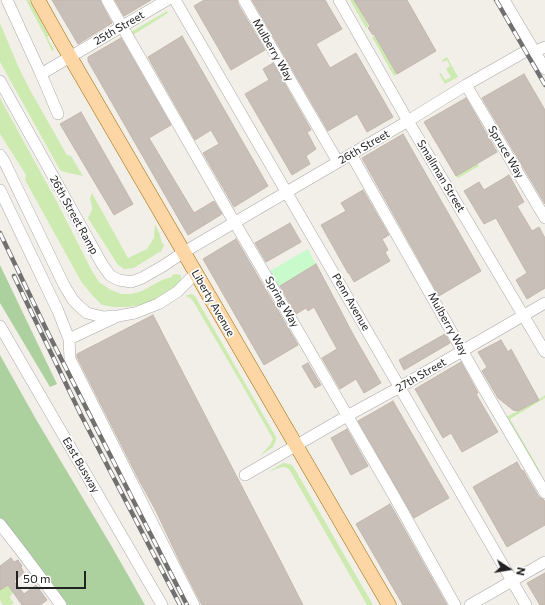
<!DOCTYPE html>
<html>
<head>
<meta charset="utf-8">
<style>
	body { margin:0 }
	#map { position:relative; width:545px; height:605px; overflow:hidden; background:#f2efe9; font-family:Commissioner,sans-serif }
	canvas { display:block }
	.north { position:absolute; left:489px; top:549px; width:40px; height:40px; -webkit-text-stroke:3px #fff; paint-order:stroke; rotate:102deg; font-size:11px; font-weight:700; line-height:16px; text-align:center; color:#222 }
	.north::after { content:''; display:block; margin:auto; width:14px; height:18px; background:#222; clip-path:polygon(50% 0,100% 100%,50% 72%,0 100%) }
	.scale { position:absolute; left:16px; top:571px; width:70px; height:18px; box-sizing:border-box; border:2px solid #222; border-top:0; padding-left:5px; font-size:12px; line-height:14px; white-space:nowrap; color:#222; -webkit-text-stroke:3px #fff; paint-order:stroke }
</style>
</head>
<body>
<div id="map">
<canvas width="545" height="605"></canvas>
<div class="north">N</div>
<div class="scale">50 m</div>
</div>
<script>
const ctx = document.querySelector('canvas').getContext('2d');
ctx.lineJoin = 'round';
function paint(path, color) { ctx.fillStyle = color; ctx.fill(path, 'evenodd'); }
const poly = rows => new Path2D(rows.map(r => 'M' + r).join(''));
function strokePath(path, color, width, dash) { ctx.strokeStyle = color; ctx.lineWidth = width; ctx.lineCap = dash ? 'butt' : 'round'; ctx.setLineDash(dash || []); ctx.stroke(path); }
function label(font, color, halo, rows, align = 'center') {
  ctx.font = font + ' Commissioner,sans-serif'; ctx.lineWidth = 3.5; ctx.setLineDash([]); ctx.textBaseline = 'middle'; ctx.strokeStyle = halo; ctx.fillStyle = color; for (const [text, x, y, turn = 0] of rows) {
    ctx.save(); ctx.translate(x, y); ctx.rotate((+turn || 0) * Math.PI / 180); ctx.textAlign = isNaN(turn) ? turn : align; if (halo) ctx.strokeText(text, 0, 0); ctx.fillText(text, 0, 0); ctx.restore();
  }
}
const grass = poly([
	[26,0,29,0,49,36,47,37,54,50,52,51,44,34],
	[350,0,354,0,369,26,366,28],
	[167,11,168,13,133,35,131,32],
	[0,23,19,68,30,90,67,155,71,156,83,176,64,172,60,170,0,62],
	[375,35,397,74,394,76,372,37],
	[447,57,458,77,445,84,439,74,441,73,445,80,451,77,446,69,450,66,447,60,443,62,442,60],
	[0,98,57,202,92,271,99,282,111,290,122,294,131,294,142,291,162,280,172,277,172,275,177,274,181,275,181,281,177,285,164,294,147,303,140,305,128,307,113,307,102,305,93,296,82,283,25,180,26,175,0,134],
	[477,163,479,166,458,178,456,176],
	[92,193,128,258,147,249,154,238,155,224,160,235,162,243,164,244,163,248,160,253,159,252,134,268,124,269,118,265,88,218,92,210,92,207,90,198],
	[191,294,194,295,196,298,276,437,276,440,273,447,260,456,270,445,273,439,241,383,193,301,190,298,185,296],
	[545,395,545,398,510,419,540,471,538,472,506,417,537,401],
	[283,463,290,464,293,466,373,605,367,605,289,469,285,467,282,467,268,472],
	[10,583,16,583,17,584,19,588,11,595,10,598,14,603,10,605,3,605,0,600,0,587]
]);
const forest = poly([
	[0,265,57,384,50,387,0,303],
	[0,355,37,421,112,547,145,605,61,605,0,524]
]);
const park = poly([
	[308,249,316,264,278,287,270,271]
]);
const building = poly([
	[52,0,100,0,101,3,112,23,78,44,52,0],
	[115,0,151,0,124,16,115,0],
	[204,0,237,0,238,4,265,50,231,70,194,6,204,0],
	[252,0,325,0,342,29,316,44,330,68,356,53,393,117,367,132,357,114,328,131,252,0],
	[354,0,407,0,436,51,397,74,374,34,373,35,368,28,370,26,354,0],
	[182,36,268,186,234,207,203,153,219,144,211,130,195,140,148,57,182,36],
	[121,38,171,125,149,138,194,213,214,201,222,214,188,235,88,61,88,57,121,38],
	[273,63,311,130,307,132,316,149,306,156,310,164,292,175,245,94,269,80,263,69,273,63],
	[524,74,545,110,545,204,482,98,524,74],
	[466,98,497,152,456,176,424,122,466,98],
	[81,112,133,204,114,215,60,124,81,112],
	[403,134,481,271,439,296,362,158,403,134],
	[509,175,524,202,517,206,532,231,539,227,545,238,545,288,527,299,516,280,527,273,496,218,484,224,464,191,479,182,484,190,509,175],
	[363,190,389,235,382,239,388,250,385,252,390,261,354,282,349,273,348,273,321,225,346,211,341,203,363,190],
	[290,223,301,242,266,262,255,243,290,223],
	[236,239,298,345,264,365,203,259,236,239],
	[316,264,355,338,381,383,364,393,356,379,340,389,322,358,337,349,314,307,308,311,306,308,296,314,280,286,316,264],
	[153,315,282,564,303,605,202,605,181,564,156,511,138,478,77,357,77,354,153,315],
	[445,334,450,343,404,370,399,360,445,334],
	[501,340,508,352,511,349,539,400,518,411,513,410,498,398,482,371,487,367,478,352,501,340],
	[461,362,478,393,476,394,498,432,462,452,451,433,443,438,415,389,461,362],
	[308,363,321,385,315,388,302,366,308,363],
	[393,401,449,498,414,518,358,421,393,401],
	[347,429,368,466,351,475,331,438,347,429],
	[517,462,522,471,523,470,539,497,544,500,545,502,545,525,507,547,473,487,517,462],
	[390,504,447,605,403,605,356,524,390,504],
	[11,558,14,562,18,560,22,566,21,567,24,573,14,581,24,594,36,585,47,600,40,605,22,605,8,585,0,590,0,566,11,558],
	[545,573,545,605,540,605,527,583,545,573]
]);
const minor = poly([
	[7,0,41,74],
	[107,0,229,213,262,269,394,496,455,605],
	[175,0,526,605],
	[244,0,338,162],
	[339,0,408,121,545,352],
	[504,0,545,69],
	[0,81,102,264,109,274,111,276,119,280,131,282,142,278,163,266,184,252,403,124,466,85,526,51,534,52,545,47],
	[466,85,545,218],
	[58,114,41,74,167,0],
	[351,154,484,389,545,493],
	[0,155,4,161,64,285,73,300,80,307,87,313,95,315,104,317,114,316],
	[0,190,58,311,69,339,118,316,135,313,158,304,177,292,196,273],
	[0,326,162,605],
	[69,339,70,359,174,566,194,605],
	[245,475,347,416,400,387,545,303],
	[0,524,24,555,61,605],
	[470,605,545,562]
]);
const major = poly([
	[38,0,62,43,389,605]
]);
const rail = poly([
	[496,0,545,85],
	[0,233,48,333,132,498,187,605],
	[14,276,81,415,180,605]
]);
const streetNames = [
	["25th Street",119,28,-30],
	["Mulberry Way",273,50,60],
	["26th Street",364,147,-30],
	["Spruce Way",506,152,59],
	["Smallman Street",441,176,59],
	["26th Street Ramp",74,215,61],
	["Spring Way",282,302,60],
	["Penn Avenue",351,302,60],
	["Liberty Avenue",213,303,60],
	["Mulberry Way",448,324,61],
	["27th Street",421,375,-30],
	["East Busway",81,465,60]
];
paint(grass, '#cdebb0');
paint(forest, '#add19e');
paint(park, '#c8facc');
paint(building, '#c7bfb8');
strokePath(building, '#c4b6ab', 1);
strokePath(minor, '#a9a9a9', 12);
strokePath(major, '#a06b00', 15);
strokePath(minor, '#fff', 11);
strokePath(major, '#fcd6a4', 14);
strokePath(rail, '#707070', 4.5);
strokePath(rail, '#fff', 3, [9]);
label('11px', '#222', '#fff', streetNames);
</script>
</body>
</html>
